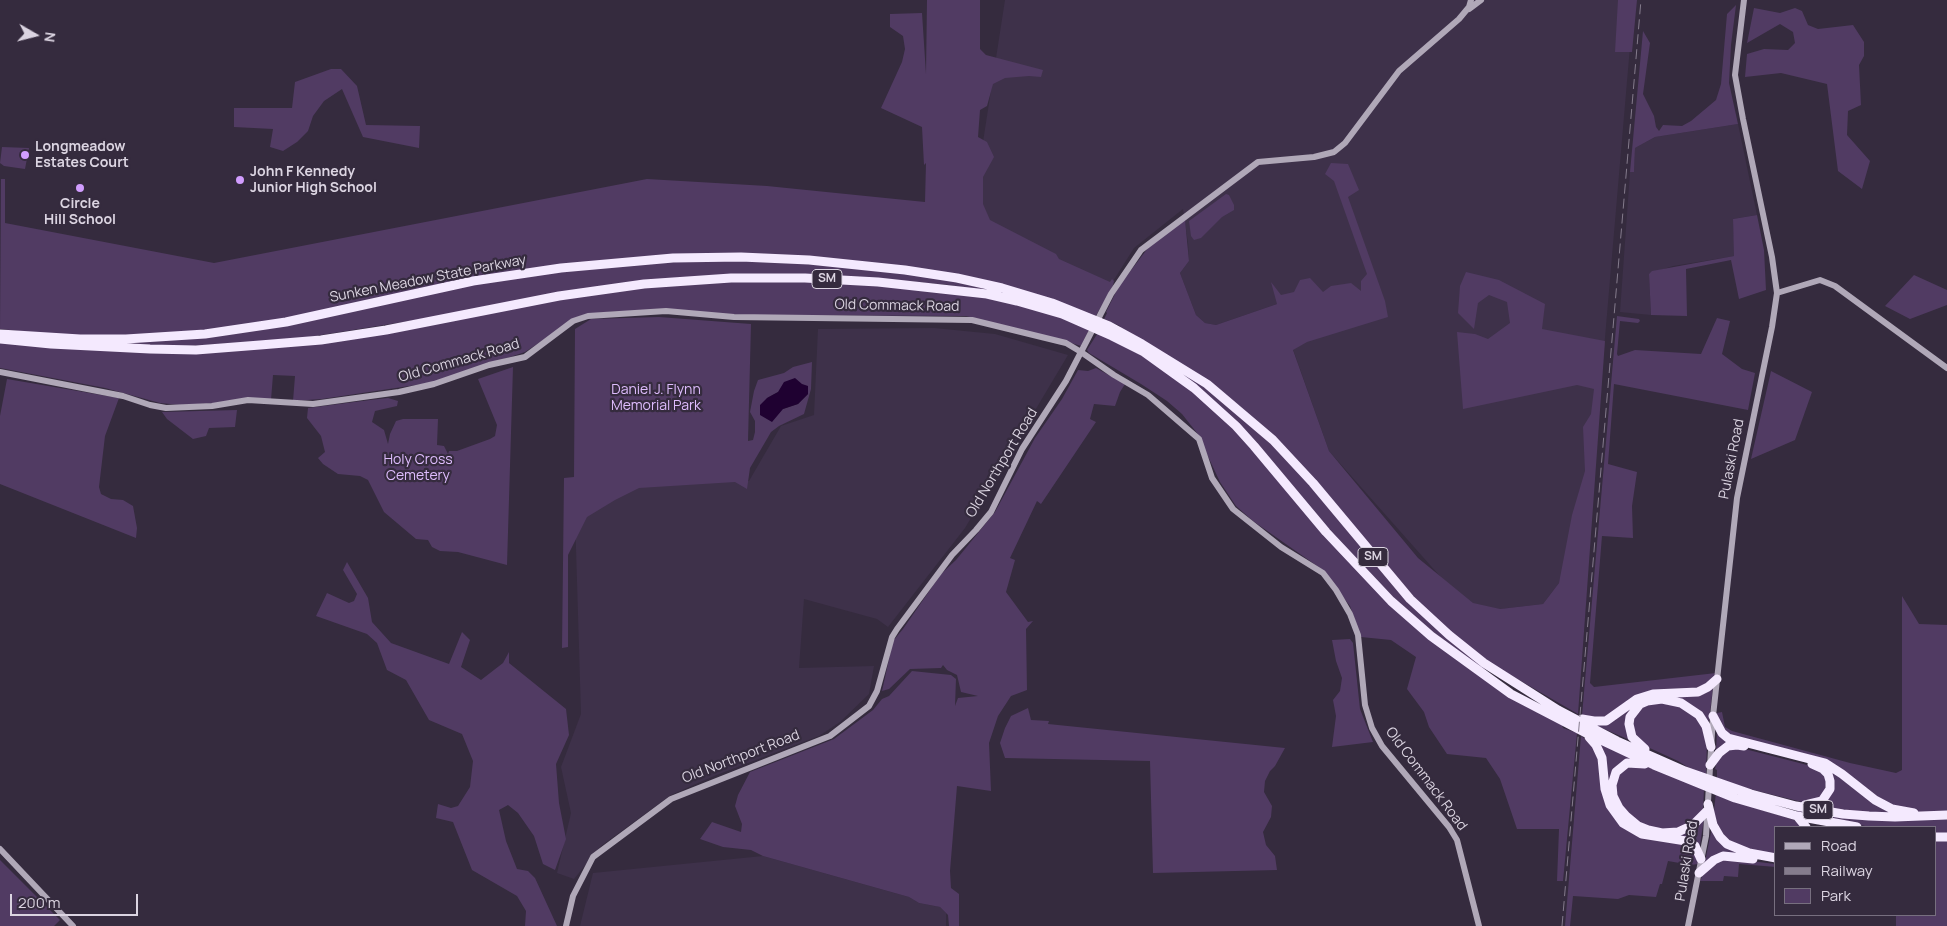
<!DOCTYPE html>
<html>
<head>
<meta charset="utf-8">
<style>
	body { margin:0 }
	#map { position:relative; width:1947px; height:926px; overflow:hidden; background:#352b3e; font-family:Manrope,sans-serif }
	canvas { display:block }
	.legend { position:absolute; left:1774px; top:826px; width:162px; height:90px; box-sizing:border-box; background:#352b3e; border:1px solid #776f7f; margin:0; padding:6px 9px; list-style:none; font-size:15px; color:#dbd4e1 }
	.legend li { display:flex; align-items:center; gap:10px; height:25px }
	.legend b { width:25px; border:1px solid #776f7f }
	.north { position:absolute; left:10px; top:10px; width:50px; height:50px; -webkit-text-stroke:4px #352b3e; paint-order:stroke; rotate:98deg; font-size:14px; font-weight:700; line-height:20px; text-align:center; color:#dbd4e1 }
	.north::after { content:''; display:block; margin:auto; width:18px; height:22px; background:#dbd4e1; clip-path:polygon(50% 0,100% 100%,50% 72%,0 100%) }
	.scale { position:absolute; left:10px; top:894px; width:128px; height:22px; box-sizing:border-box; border:2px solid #dbd4e1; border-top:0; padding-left:6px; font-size:15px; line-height:18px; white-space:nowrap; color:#dbd4e1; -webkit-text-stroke:4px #352b3e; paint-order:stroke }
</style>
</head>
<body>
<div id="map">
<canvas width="1947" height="926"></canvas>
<ul class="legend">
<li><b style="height:6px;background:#b0a8b8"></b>Road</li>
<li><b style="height:6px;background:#857c8d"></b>Railway</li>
<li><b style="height:14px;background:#513b63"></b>Park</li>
</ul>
<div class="north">N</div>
<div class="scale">200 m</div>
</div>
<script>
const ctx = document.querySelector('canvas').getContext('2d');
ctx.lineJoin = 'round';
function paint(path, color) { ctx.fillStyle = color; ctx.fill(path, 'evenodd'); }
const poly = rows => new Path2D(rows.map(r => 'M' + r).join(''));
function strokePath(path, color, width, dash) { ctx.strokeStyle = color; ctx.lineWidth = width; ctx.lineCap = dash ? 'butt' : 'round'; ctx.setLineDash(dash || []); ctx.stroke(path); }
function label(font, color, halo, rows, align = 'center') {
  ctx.font = font + ' Manrope,sans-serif'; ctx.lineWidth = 4.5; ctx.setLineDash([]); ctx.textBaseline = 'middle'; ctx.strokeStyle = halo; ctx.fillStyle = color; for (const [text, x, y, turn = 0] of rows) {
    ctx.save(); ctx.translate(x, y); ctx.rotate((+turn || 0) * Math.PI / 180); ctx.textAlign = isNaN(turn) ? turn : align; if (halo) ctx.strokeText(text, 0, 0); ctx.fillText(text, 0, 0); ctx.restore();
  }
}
const built = poly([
	[1005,0,1634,0,1592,489,1559,583,1543,604,1500,609,1469,609,1329,451,1277,304,1216,325,1205,323,1196,315,1180,273,1189,261,1188,243,1183,209,1134,248,1110,286,967,245],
	[1738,124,1757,215,1733,219,1735,256,1673,266,1649,274,1651,315,1620,312,1630,172,1634,171,1635,148,1655,137],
	[934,328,995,334,1068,355,965,528,888,627,877,619,804,599,799,668,874,666,869,694,840,722,819,736,714,776,671,795,601,846,574,879,557,873,571,813,561,767,581,714,574,482,749,481,781,426,814,415,818,329],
	[763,856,909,897,919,903,940,907,946,913,946,926,580,926,593,873]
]);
const green = poly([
	[927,0,980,0,980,49,986,55,1043,70,1041,77,1029,76,1005,78,993,84,987,106,980,110,978,137,987,142,994,157,983,177,983,204,990,220,1056,254,1059,259,1110,282,1112,279,1114,281,1112,289,1095,317,1029,292,820,258,571,265,232,328,109,337,56,335,0,329,1,179,5,179,5,223,214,263,647,179,767,186,925,202,926,163,924,165,922,127,881,108,902,62,905,49,903,36,890,27,890,14,922,13,926,74],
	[1618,0,1637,0,1632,52,1615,52],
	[1736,5,1731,45,1729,83,1738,124,1655,137,1635,148,1634,172,1630,172,1643,31,1650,43,1643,94,1654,116,1656,127,1659,131,1663,125,1682,126,1691,121,1716,100,1721,84,1727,14],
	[1754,8,1780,13,1795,8,1802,11,1808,25,1818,29,1853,25,1864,42,1864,56,1859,65,1861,105,1848,111,1847,135,1870,161,1862,189,1838,171,1827,84,1781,73,1745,77,1747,54,1764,49,1788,50,1795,43,1793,32,1780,24,1747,43],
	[331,69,341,69,357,86,366,125,420,126,419,148,363,137,342,89,324,101,313,116,308,131,297,142,283,151,270,147,273,129,234,127,234,108,292,108,295,82],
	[2,147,29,148,25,169,4,166,0,163],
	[1331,163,1348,164,1359,190,1348,197,1385,301,1388,317,1307,342,1293,350,1329,451,1418,558,1473,603,1500,609,1543,604,1559,583,1572,515,1585,471,1583,427,1591,414,1594,389,1577,385,1463,409,1457,332,1475,334,1488,339,1510,323,1507,302,1489,295,1478,303,1474,329,1458,313,1460,286,1466,272,1499,280,1545,304,1542,329,1605,341,1578,714,1488,662,1456,638,1420,604,1284,447,1241,407,1195,372,1119,328,1120,326,1104,319,1107,313,1106,312,1119,286,1151,244,1185,220,1189,261,1180,273,1196,315,1205,323,1216,325,1277,304,1271,282,1281,295,1294,292,1300,280,1310,278,1323,292,1331,286,1351,283,1361,291,1361,281,1367,274,1334,181,1325,174],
	[1226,194,1229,195,1234,205,1234,210,1222,217,1201,238,1194,240,1191,236,1189,221],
	[1757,215,1764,250,1766,290,1739,299,1731,260,1686,269,1687,316,1651,315,1649,274,1652,271,1734,256,1733,219],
	[756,260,906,272,1005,292,1005,295,949,285,905,281,680,278,290,340,188,346,94,345,187,338,520,276,674,261],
	[1914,275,1947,290,1947,305,1910,319,1885,306],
	[748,280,837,282,984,296,1041,310,1090,328,1081,346,1068,342,966,316,743,315,649,310,607,312,590,314,572,321,525,352,436,382,322,399,293,401,295,376,273,375,271,400,180,405,160,403,105,388,0,368,0,341,243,350,566,298,661,285],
	[1617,316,1639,319,1640,321,1638,323,1620,321,1617,354,1618,356,1635,350,1701,354,1717,318,1730,321,1722,354,1742,369,1755,373,1748,410,1614,384,1608,464,1637,472,1632,506,1633,538,1602,536,1590,683,1594,687,1716,673,1712,680,1703,689,1660,692,1607,719,1582,715],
	[659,317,751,324,748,441,753,440,755,432,755,421,750,412,754,391,758,380,784,373,793,367,812,362,811,389,804,414,779,426,771,432,750,468,747,489,735,482,639,488,615,500,587,517,568,555,568,647,562,648,564,478,574,477,575,329,591,319],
	[778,392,808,394,798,404,783,409,767,398],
	[1099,331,1158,365,1191,389,1229,423,1427,635,1562,725,1563,728,1577,733,1563,881,1557,881,1559,829,1517,829,1500,779,1486,758,1447,754,1429,727,1424,712,1407,689,1416,657,1391,640,1361,637,1350,606,1320,568,1253,521,1236,506,1220,482,1197,433,1182,414,1167,401,1141,384,1089,353,1087,350],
	[513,367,507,565,458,552,440,551,432,547,428,540,416,539,384,512,368,480,360,476,338,474,323,464,318,458,325,452,321,436,307,418,308,408,370,400,388,398,398,401,397,406,375,411,372,422,384,430,388,444,390,434,396,421,403,419,438,419,437,445,444,446,448,454,449,451,457,451,490,439,495,436,497,425,478,379],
	[1096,368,1125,384,1120,392,1115,406,1094,404,1090,419,1096,422,1041,504,1037,501,1010,558,1015,560,1006,592,1028,622,1033,621,1026,629,1027,690,1011,696,998,716,989,743,991,791,957,786,950,871,951,888,959,894,959,926,949,926,948,915,940,907,919,903,909,897,763,856,751,850,723,847,700,839,712,822,741,832,742,824,735,806,738,795,750,772,834,739,873,710,882,699,889,696,912,671,951,675,956,679,955,706,958,698,978,696,961,692,957,675,947,670,943,665,941,668,910,669,889,689,882,691,893,641,903,629,941,574,956,560,995,512,1035,438,1062,399,1078,370,1088,371],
	[1181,370,1252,423,1300,473,1361,547,1486,668,1484,671,1407,612,1180,373],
	[1771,371,1812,392,1795,440,1751,459],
	[7,379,119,398,105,436,99,487,101,494,111,499,123,500,133,506,137,528,136,538,0,484,0,416],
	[237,410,235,427,209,428,206,436,193,439,167,419,162,412],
	[347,562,368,598,372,622,391,643,449,664,462,632,470,640,461,667,481,680,503,663,509,652,509,663,566,709,569,735,556,764,559,803,566,839,555,870,543,864,534,836,518,813,508,805,499,810,506,841,517,869,528,871,535,878,557,926,525,926,526,911,517,896,472,870,453,822,436,818,438,804,451,808,458,806,470,787,473,761,462,734,429,720,406,680,387,670,377,643,367,634,316,616,327,593,349,603,354,601,357,594,343,570],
	[1902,596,1919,624,1947,625,1947,926,1896,926,1896,915,1936,915,1936,827,1865,826,1797,812,1797,809,1878,814,1814,807,1831,794,1825,768,1739,743,1716,752,1717,729,1722,736,1822,764,1876,798,1840,769,1731,736,1722,731,1717,720,1717,713,1722,712,1725,727,1732,731,1850,763,1896,773,1902,770],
	[1350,639,1353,643,1360,709,1373,742,1332,747,1336,716,1333,700,1340,691,1342,678,1336,661,1332,640],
	[1713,688,1708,727,1675,699,1634,707,1632,741,1595,725,1629,708],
	[1660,702,1680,705,1692,711,1701,724,1707,742,1706,774,1694,771,1678,761,1641,744,1634,737,1632,726,1634,716,1639,709,1647,704],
	[1028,708,1031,720,1049,721,1048,724,1285,748,1275,766,1270,771,1265,781,1264,792,1272,806,1271,817,1263,832,1266,845,1275,856,1277,870,1153,873,1150,761,1005,758,1000,743,1005,728,1011,716],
	[1581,736,1593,744,1617,819,1686,842,1697,854,1698,864,1691,865,1668,861,1662,884,1660,884,1656,897,1629,895,1618,899,1573,896,1570,926,1565,926],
	[1597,742,1638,760,1623,764,1615,770,1611,778,1609,789,1611,798,1623,817,1634,826,1659,835,1675,835,1695,827,1704,819,1699,851,1696,844,1690,839,1654,835,1641,831,1627,822,1618,813,1608,792,1604,756],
	[1741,748,1815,767,1827,779,1824,796,1806,803,1717,781,1717,770,1715,769,1717,760,1731,749],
	[1646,766,1704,789,1703,811,1692,825,1664,831,1639,824,1621,808,1614,789,1617,776,1625,768],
	[1716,792,1734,801,1794,820,1803,827,1776,827,1776,856,1759,854,1729,842,1713,820],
	[1712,827,1716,837,1751,856,1738,855,1705,862],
	[1724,858,1776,864,1776,867,1739,864,1738,877,1724,876,1723,881,1700,881,1704,872],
	[0,860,60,920,54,926,0,926]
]);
const water = poly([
	[795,378,802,384,808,386,808,394,798,404,783,409,772,422,760,415,760,405,767,398,778,392,784,382]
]);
const secondary = poly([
	[1469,9,1481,0],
	[1777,293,1820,280,1835,286,1947,368],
	[0,372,123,396,150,405,166,408,212,406,248,400,313,404,399,392,434,384,489,365,525,357,573,321,588,316,666,311,734,317,972,320,1066,343,1081,352,1114,375,1148,395,1199,439,1212,478,1233,509,1281,547,1323,573,1336,590,1350,614,1358,635,1365,705,1372,728,1382,746,1449,827,1457,840,1479,926],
	[0,849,73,926],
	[566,926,573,896,593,857,671,799,830,736,869,706,877,691,892,637,897,629,952,555,976,530,991,512,1022,449,1066,381,1111,294,1141,250,1258,162,1314,157,1334,152,1345,143,1399,71,1459,19,1469,7,1471,0],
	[1688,926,1706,836,1713,716,1737,498,1772,327,1777,293,1772,257,1743,119,1735,75,1744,0]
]);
const highway = poly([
	[0,334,80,339,126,339,205,334,286,322,473,281,561,268,673,258,741,257,809,260,905,270,957,278,1002,288,1052,303,1109,326,1142,344,1207,384,1273,440,1313,483,1410,599,1449,635,1484,663,1558,710,1617,741,1685,771,1751,794,1796,806,1843,814,1869,816,1895,817,1947,815],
	[0,339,51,344,150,349,196,350,260,345,321,340,386,330,559,296,644,284,731,278,805,278,878,282,987,294,1017,301,1062,314,1112,336,1144,352,1194,388,1236,426,1254,446,1326,532,1391,601,1431,636,1511,694,1586,733,1654,765,1735,798,1797,816,1857,827],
	[1713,716,1722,733,1728,738,1825,763,1842,774,1875,800,1892,809,1914,813],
	[1582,719,1594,721,1606,721,1637,699,1653,694,1698,692,1708,687,1717,679],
	[1589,737,1596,745,1602,758,1605,789,1610,805,1623,823,1642,834,1686,841,1695,846,1701,859],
	[1645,749,1632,737,1629,724,1630,717,1640,704,1647,701,1662,699,1681,703,1699,715,1706,726,1711,747],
	[1645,764,1627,763,1616,772,1612,785,1613,796,1619,808,1626,816,1638,826,1648,830,1662,833,1678,832,1693,825,1707,811],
	[1710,765,1719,753,1728,746,1737,745,1744,746],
	[1708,804,1713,825,1720,837,1727,844,1749,853,1776,858],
	[1805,805,1822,801,1830,789,1830,781,1828,774,1823,769,1812,764],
	[1797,816,1806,827],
	[1936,837,1947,837],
	[1699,873,1714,860,1723,856,1753,859]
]);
const rail = poly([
	[1562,926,1641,0]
]);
const markers = [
	[25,155,5,"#d19dfe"],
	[240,180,5,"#d19dfe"],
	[80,188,5,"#d19dfe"]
];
const shields = [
	[827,279,30],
	[1373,557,30],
	[1818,810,30]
];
const shieldNames = [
	["SM",827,279],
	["SM",1373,557],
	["SM",1818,810]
];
const poiNames = [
	["Longmeadow",35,147],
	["Estates Court",35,163],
	["John F Kennedy",250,172],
	["Junior High School",250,188],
	["Circle",80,204,"center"],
	["Hill School",80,220,"center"]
];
const streetNames = [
	["Sunken Meadow State Parkway",428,279,-11],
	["Old Commack Road",897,306,1],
	["Old Commack Road",459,361,-16],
	["Pulaski Road",1732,459,-79],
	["Old Northport Road",1002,463,-59],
	["Old Northport Road",741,757,-21],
	["Old Commack Road",1426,779,53],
	["Pulaski Road",1687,861,-81]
];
const parkNames = [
	["Daniel J. Flynn",656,390],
	["Memorial Park",656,406],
	["Holy Cross",418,460],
	["Cemetery",418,476]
];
paint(built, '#3e314a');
paint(green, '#513b63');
paint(water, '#1f0131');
strokePath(secondary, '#b0a8b8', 6);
strokePath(highway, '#f4e9fe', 9);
strokePath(rail, '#857c8d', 1, [10, 5]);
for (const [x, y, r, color] of markers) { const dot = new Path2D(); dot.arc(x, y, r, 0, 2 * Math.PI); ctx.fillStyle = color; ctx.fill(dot); strokePath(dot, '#352b3e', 2); }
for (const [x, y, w] of shields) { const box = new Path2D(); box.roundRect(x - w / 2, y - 9.5, w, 19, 4); ctx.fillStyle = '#352b3e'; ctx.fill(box); strokePath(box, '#dbd4e1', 1); }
label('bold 12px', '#dbd4e1', null, shieldNames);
label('bold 14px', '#dbd4e1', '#352b3e', poiNames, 'left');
label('14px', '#dbd4e1', '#352b3e', streetNames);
label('14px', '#debcfd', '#352b3e', parkNames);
</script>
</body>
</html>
